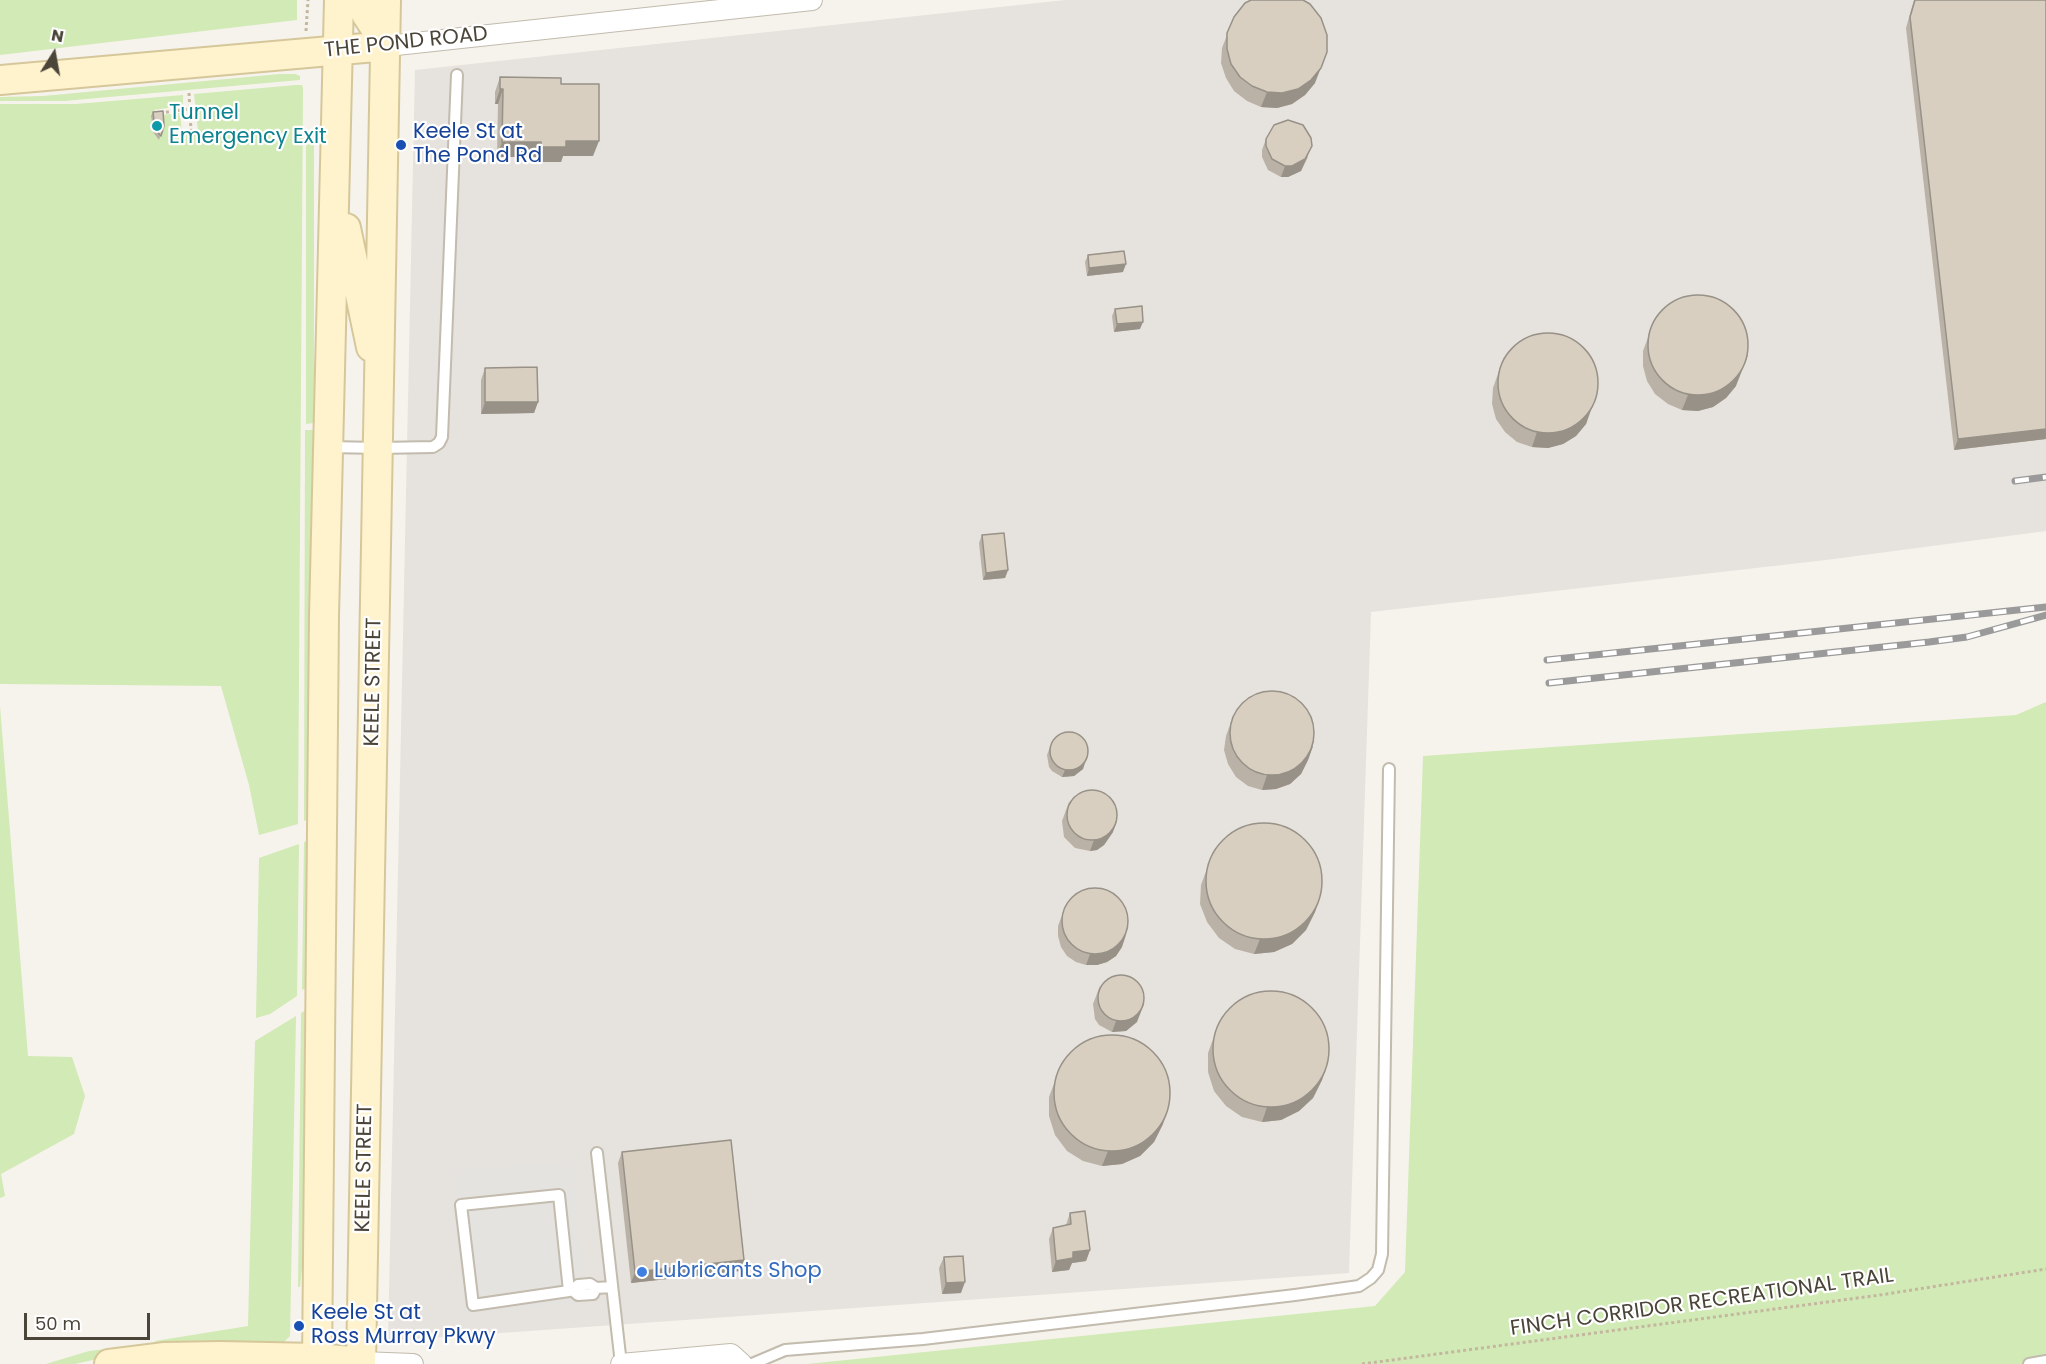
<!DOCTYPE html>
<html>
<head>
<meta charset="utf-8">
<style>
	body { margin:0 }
	#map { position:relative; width:2046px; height:1364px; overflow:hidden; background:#f6f3ec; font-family:Poppins,sans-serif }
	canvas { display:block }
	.north { position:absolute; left:24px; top:24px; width:60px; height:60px; -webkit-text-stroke:4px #fff; paint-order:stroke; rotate:11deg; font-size:16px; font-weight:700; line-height:24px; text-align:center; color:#4b4439 }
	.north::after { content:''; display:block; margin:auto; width:21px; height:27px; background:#4b4439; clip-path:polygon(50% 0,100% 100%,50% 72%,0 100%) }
	.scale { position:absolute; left:24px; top:1313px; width:126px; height:27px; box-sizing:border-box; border:3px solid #4b4439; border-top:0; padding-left:8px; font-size:18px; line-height:21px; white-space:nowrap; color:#4b4439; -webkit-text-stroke:4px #fff; paint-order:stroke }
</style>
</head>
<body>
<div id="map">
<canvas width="2046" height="1364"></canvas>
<div class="north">N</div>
<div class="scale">50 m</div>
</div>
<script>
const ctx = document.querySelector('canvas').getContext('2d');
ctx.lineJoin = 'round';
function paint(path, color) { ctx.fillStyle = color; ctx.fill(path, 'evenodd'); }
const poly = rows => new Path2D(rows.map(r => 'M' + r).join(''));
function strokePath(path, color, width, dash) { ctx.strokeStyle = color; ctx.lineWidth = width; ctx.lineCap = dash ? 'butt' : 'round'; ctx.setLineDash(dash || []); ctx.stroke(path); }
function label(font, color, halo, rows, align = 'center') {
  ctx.font = font + ' Poppins,sans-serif'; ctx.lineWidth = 4.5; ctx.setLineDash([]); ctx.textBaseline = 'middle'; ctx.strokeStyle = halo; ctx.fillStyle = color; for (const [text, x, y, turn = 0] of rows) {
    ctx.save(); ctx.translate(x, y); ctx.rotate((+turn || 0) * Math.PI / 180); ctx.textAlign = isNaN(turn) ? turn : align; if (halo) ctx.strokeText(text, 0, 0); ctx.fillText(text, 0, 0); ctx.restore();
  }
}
const industrial = poly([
	[1065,0,2046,0,2046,531,1826,560,1371,612,1349,1273,388,1341,415,70]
]);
const green = poly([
	[0,0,297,0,297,20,0,55],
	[280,74,295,74,300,76,300,80,64,101,0,101,0,97,43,96],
	[296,85,302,85,303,88,298,824,259,835,249,785,221,686,0,684,0,104,76,104,183,95,183,104,181,106,154,110,155,116,151,116,152,128,159,139,163,130,162,115,180,113,182,133,198,132,194,94],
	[310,134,314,134,314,423,306,424,306,144,309,144],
	[305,430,314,430,313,544,310,818,304,821],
	[2046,702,2046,1364,807,1364,1375,1306,1405,1272,1423,756,2016,715],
	[0,706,28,1056,72,1057,85,1096,74,1134,1,1174,5,1196,0,1198],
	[314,838,311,986,302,990,304,842],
	[299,844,297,996,270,1014,256,1018,259,858],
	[311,1007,308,1214,300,1287,298,1287,301,1013],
	[296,1016,290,1336,283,1343,157,1344,155,1341,248,1326,255,1041],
	[131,1346,129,1352,75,1364,46,1364,89,1351]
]);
const parking = poly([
	[572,1161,585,1303,464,1314,452,1171]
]);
const path = poly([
	[306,31,308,0],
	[189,93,191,131],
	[160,113,189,109],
	[1362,1364,1880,1295,2046,1269]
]);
const lane = poly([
	[328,447,379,448,433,447,439,443,442,437,457,75],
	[597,1153,621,1364],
	[596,1288,593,1294,578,1295,572,1290,578,1285,590,1284,596,1288,612,1287],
	[569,1291,559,1195,461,1205,473,1305,569,1291,572,1290],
	[752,1364,785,1350,923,1339,1295,1295,1359,1286,1371,1278,1378,1270,1382,1254,1389,769],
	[2029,1364,2046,1361]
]);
const street = poly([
	[387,46,812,0],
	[361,1362,413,1364],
	[621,1364,731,1354,742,1364]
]);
const secondary = poly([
	[366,0,366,14,387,46],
	[0,80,387,46],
	[346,228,371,347],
	[109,1364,165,1357,220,1356,317,1358,361,1362],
	[317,1364,324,616,339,0],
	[361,1364,386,0]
]);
const rail = poly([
	[2015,481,2046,477],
	[1547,660,2046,607],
	[1549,683,1929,642,1967,637,2046,615]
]);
const wall = poly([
	[1914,0,2046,0,2046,439,1954,450,1906,28],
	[1234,17,1315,83,1305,95,1292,104,1277,108,1261,107,1247,101,1234,91,1226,78,1221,63,1222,48],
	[500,77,561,84,593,156,563,156,561,162,536,162,536,157,497,157,498,104,495,104,495,92],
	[153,112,164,126,159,140,153,132,151,116],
	[1266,139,1308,157,1301,171,1288,177,1281,177,1268,170,1262,157,1262,150],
	[1088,255,1123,272,1087,276,1085,262],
	[1115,309,1140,329,1114,332,1112,316],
	[1655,319,1736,386,1726,398,1713,407,1698,411,1682,410,1668,404,1655,394,1647,381,1643,366,1643,351],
	[1504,357,1598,392,1586,424,1576,436,1563,444,1548,448,1532,447,1517,442,1505,432,1496,419,1492,404,1493,388],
	[485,368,538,402,534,413,481,414,481,380],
	[982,535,1008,570,1005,578,983,580,979,543],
	[1231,722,1313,746,1308,760,1301,774,1290,784,1276,789,1262,790,1248,786,1236,777,1228,764,1224,750,1226,736],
	[1050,747,1088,756,1083,769,1074,776,1062,777,1052,771,1049,767,1047,755],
	[1069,802,1113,832,1104,845,1097,850,1090,851,1075,848,1064,837,1062,821],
	[1213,852,1320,897,1315,912,1306,930,1292,944,1274,952,1254,954,1235,949,1219,938,1207,922,1200,904,1201,885],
	[1066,904,1122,947,1116,956,1107,962,1097,965,1086,965,1076,962,1067,956,1061,947,1058,936,1058,926],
	[1100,986,1137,1022,1126,1031,1112,1032,1099,1025,1095,1019,1093,1004],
	[1220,1020,1327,1065,1322,1080,1313,1098,1299,1111,1281,1120,1262,1122,1242,1117,1226,1106,1214,1091,1208,1072,1208,1053],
	[1061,1065,1163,1124,1154,1142,1140,1156,1122,1164,1102,1166,1083,1161,1067,1151,1055,1135,1049,1116,1049,1097],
	[622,1152,744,1260,740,1271,631,1283,618,1163],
	[1070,1213,1090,1250,1086,1261,1072,1263,1069,1270,1052,1272,1049,1239,1053,1228,1066,1225],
	[944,1257,961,1293,942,1294,939,1268]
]);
const shadedWall = poly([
	[1327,52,1315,83,1305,95,1292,104,1277,108,1261,107,1267,92],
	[500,89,503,89,498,104,495,104],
	[566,141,599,141,593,156,563,156,561,162,536,162,541,147],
	[502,142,541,142,536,157,497,157],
	[1312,146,1301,171,1288,177,1281,177,1285,166],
	[1126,264,1123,272,1087,276,1089,268],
	[1143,322,1140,329,1114,332,1117,324],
	[1748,355,1736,386,1726,398,1713,407,1698,411,1682,410,1688,395],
	[485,402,538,402,534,413,481,414],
	[1591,409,1586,424,1576,436,1563,444,1548,448,1532,447,1537,432],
	[2046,429,2046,439,1954,450,1958,439],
	[1008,570,1005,578,983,580,986,573],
	[1313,746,1308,760,1301,774,1290,784,1276,789,1262,790,1267,775],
	[1085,761,1083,769,1074,776,1062,777,1065,770],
	[1117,821,1113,832,1104,845,1097,850,1090,851,1094,840],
	[1320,897,1315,912,1306,930,1292,944,1274,952,1254,954,1260,939],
	[1126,935,1122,947,1116,956,1107,962,1097,965,1086,965,1090,954],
	[1144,1004,1137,1022,1126,1031,1112,1032,1116,1021],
	[1327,1065,1322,1080,1313,1098,1299,1111,1281,1120,1262,1122,1267,1107],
	[1168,1110,1163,1124,1154,1142,1140,1156,1122,1164,1102,1166,1108,1151],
	[1090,1250,1086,1261,1072,1263,1069,1270,1052,1272,1056,1261,1073,1252],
	[744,1260,740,1271,631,1283,635,1272],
	[965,1282,961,1293,942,1294,946,1283]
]);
const building = poly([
	[1251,0,1303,0,1310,4,1321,18,1327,35,1327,52,1321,68,1311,80,1298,89,1282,93,1267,92,1252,86,1240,77,1231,64,1227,49,1227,33,1234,17,1245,3,1251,0],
	[1915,0,2046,0,2046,429,1958,439,1910,17,1915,0],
	[500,77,561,78,561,84,599,84,599,141,566,141,566,147,541,147,541,142,502,142,503,89,500,89,500,77],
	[163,111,164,126,161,136,155,129,153,112,163,111],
	[1288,120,1303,125,1311,138,1312,146,1305,159,1292,166,1285,166,1272,159,1266,146,1266,139,1274,125,1288,120],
	[1124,251,1126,264,1089,268,1088,255,1124,251],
	'1648 345a50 50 0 1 1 100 0a50 50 0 1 1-100 0Z',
	[1142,306,1143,322,1117,324,1115,309,1142,306],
	'1498 383a50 50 0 1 1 100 0a50 50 0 1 1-100 0Z',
	[537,367,538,402,485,402,485,368,537,367],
	[1004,533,1008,570,986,573,982,535,1004,533],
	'1230 733a42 42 0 1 1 84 0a42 42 0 1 1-84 0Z',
	'1050 751a19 19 0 1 1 38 0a19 19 0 1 1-38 0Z',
	'1067 815a25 25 0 1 1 50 0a25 25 0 1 1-50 0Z',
	'1206 881a58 58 0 1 1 116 0a58 58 0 1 1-116 0Z',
	'1062 921a33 33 0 1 1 66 0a33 33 0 1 1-66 0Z',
	'1098 998a23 23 0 1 1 46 0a23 23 0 1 1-46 0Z',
	'1213 1049a58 58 0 1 1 116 0a58 58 0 1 1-116 0Z',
	'1054 1093a58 58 0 1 1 116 0a58 58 0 1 1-116 0Z',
	[731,1140,744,1260,635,1272,622,1152,731,1140],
	[1085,1211,1090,1250,1073,1252,1073,1258,1056,1261,1053,1228,1071,1224,1070,1213,1085,1211],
	[963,1256,965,1282,946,1283,944,1257,963,1256]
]);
const markers = [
	[157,126,6,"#0f9aa8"],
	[401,145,6,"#1a4fb4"],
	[642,1272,6,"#3f7fe0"],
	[299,1326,6,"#1a4fb4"]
];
const streetNames = [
	["THE POND ROAD",406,43,-6],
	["KEELE STREET",374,682,-89],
	["KEELE STREET",365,1168,-89],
	["FINCH CORRIDOR RECREATIONAL TRAIL",1702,1303,-8]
];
const cultureNames = [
	["Tunnel",169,114],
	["Emergency Exit",169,138]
];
const transitNames = [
	["Keele St at",413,133],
	["The Pond Rd",413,157],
	["Keele St at",311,1314],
	["Ross Murray Pkwy",311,1338]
];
const shopNames = [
	["Lubricants Shop",654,1272]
];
paint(industrial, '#e6e2dd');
paint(green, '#d2eab5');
paint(parking, '#e5e3e0');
strokePath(lane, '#c2bbae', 14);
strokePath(street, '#c2bbae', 22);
strokePath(secondary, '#d6c79b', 32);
strokePath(path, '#c4b79f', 3, [3, 3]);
strokePath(lane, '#fff', 10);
strokePath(street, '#fff', 20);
strokePath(secondary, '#fff3cd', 28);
strokePath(rail, '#9a9a9a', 7);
strokePath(rail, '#fff', 4.5, [14]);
paint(wall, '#bab2a6');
paint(shadedWall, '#979187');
paint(building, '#d8cfc1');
strokePath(building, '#979187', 1.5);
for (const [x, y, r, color] of markers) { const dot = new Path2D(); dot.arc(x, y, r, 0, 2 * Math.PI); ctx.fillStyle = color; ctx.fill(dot); strokePath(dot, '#fff', 2); }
label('21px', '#4b4439', '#fff', streetNames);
label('21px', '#0d838f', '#fff', cultureNames, 'left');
label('21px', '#164399', '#fff', transitNames, 'left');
label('21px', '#366cbe', '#fff', shopNames, 'left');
</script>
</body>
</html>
